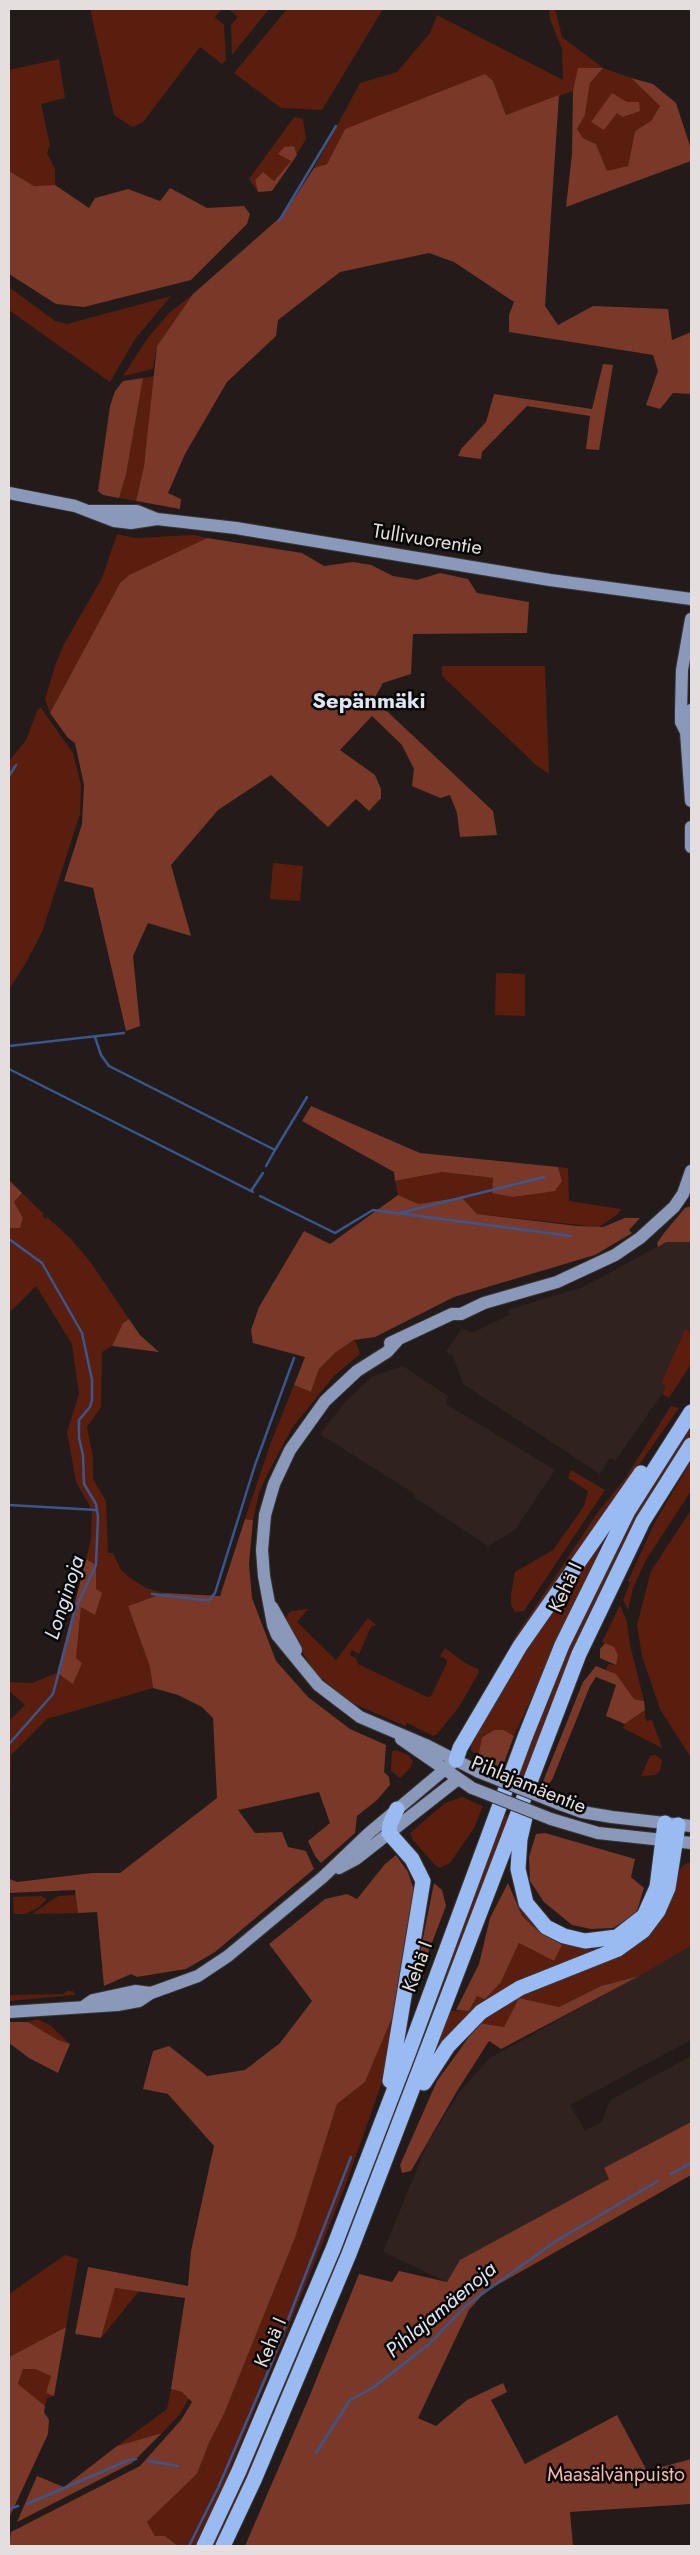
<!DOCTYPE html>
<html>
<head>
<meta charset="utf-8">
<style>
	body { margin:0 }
	#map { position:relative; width:700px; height:2555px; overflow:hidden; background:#221b19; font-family:Jost,sans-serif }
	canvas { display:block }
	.frame { position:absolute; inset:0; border:10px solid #e4dfde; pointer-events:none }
</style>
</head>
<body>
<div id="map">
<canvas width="700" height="2555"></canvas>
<div class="frame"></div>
</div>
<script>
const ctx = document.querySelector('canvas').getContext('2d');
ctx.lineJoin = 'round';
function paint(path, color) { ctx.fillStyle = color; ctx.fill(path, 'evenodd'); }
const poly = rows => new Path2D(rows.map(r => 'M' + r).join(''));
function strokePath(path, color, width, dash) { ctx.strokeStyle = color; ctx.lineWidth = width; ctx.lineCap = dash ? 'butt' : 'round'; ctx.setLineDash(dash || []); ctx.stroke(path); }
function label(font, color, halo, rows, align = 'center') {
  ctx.font = font + ' Jost,sans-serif'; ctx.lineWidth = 5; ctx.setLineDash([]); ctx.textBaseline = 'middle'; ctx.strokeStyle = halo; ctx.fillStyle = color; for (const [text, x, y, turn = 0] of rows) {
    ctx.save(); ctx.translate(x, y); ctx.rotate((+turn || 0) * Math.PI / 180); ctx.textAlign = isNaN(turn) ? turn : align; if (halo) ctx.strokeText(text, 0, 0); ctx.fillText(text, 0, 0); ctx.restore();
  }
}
const built = poly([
	[666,1242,691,1242,691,1332,685,1329,661,1383,667,1386,662,1394,615,1461,610,1458,600,1474,463,1384,453,1356,446,1352,462,1328,472,1333,509,1315,508,1310,583,1287],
	[403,1366,448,1396,446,1404,555,1470,515,1530,488,1546,414,1497,415,1494,320,1434,345,1402,373,1376],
	[691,1946,691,2040,570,2105,585,2131,602,2121,610,2100,691,2056,691,2122,604,2169,610,2179,447,2282,383,2252,428,2142,460,2091,490,2058]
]);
const green = poly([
	[90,9,222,9,215,17,224,25,226,60,222,64,200,47,143,122,132,127,114,115],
	[228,9,269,9,232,55,231,25,238,17],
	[287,9,383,9,322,110,281,108,234,73],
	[549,9,555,9,562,37,603,68,631,78,660,106,651,121,635,131,628,166,607,172,596,144,583,138,577,129,585,115,590,83,602,69,579,68,573,91,506,115,493,81,345,129,327,164,314,168,360,83,397,72,430,33,437,15,563,80,562,49,550,19],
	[59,59,65,98,41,104,50,145,47,153,55,169,55,185,34,186,9,171,9,70],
	[294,117,303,119,306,139,297,154,293,146,279,154,291,161,274,181,263,172,255,180,258,192,249,179],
	[9,287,55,321,67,324,171,296,135,339,110,382,9,310],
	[193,294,157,346,153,369,123,376,147,339,169,313],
	[155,376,144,466,136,501,119,498,126,475,143,378],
	[117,534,135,538,194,535,207,538,129,575,120,583,50,713,45,699,56,663,64,644,102,578],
	[442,666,545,666,549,774,536,765,442,676],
	[41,708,73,753,81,785,80,814,42,932,27,961,9,990,9,761,26,740,38,709],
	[273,863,303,866,300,901,270,899],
	[496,973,525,974,525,1016,495,1015],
	[558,1167,568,1168,569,1201,621,1209,618,1214,599,1227,477,1214,460,1197,419,1204,398,1195,395,1181,442,1172,493,1178,492,1193,562,1181],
	[22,1193,44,1214,42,1216,46,1219,47,1217,69,1237,89,1260,129,1319,123,1323,112,1346,102,1352,101,1407,87,1427,93,1457,93,1479,106,1501,108,1553,113,1553,121,1570,129,1577,146,1588,164,1593,128,1606,150,1667,153,1688,47,1719,11,1755,9,1882,9,1721,25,1705,9,1691,9,1682,32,1683,57,1673,73,1683,81,1607,96,1590,96,1566,86,1559,91,1540,92,1510,76,1482,67,1432,79,1394,72,1344,36,1286,9,1313,9,1228,20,1228,23,1218,14,1202],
	[685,1329,691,1332,691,1364,669,1398,662,1394,666,1386,661,1383],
	[355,1340,360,1354,334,1376,292,1428,267,1475,259,1493,253,1520,245,1519,271,1442,294,1385,311,1392,319,1369,336,1352],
	[671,1406,679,1408,515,1641,513,1640,598,1512,624,1480],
	[691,1423,691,1433,638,1517,607,1576,580,1636,523,1778,517,1776,574,1634,633,1514],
	[691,1461,691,1491,646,1560,633,1588,628,1610,623,1600,630,1583,628,1581,655,1522],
	[571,1470,605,1490,524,1611,515,1612,511,1605,511,1594,515,1572,553,1550,584,1506,588,1491,568,1478],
	[691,1510,691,1758,660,1709,642,1656,637,1625,651,1571],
	[604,1539,514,1736,504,1730,494,1730,482,1736,478,1757,471,1750,471,1745,514,1668],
	[620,1605,627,1622,630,1645,644,1701,634,1699,616,1674,606,1670,608,1664,616,1665,605,1643,602,1642],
	[308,1609,297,1622,336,1660,368,1618,376,1625,371,1627,359,1654,352,1650,350,1655,356,1658,358,1664,427,1697,431,1696,447,1663,446,1659,440,1656,445,1648,465,1663,478,1669,479,1672,459,1707,437,1734,433,1736,407,1723,405,1726,350,1702,315,1673,294,1638,286,1619,288,1613,292,1611],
	[645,1710,645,1718,647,1721,652,1720,662,1748,623,1728,625,1724],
	[395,1750,408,1755,413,1761,410,1768,400,1778,391,1771,392,1752],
	[655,1755,662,1760,660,1771,655,1775,641,1776,650,1756],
	[462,1797,483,1806,474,1828,450,1863,440,1868,435,1865,413,1840,410,1833,445,1803],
	[502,1814,508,1816,432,2022,312,2329,216,2546,211,2546],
	[687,1863,691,1863,691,1946,639,1976,601,1986,559,2007,519,1998,504,2027,479,2023,484,2017,528,1990,612,1957,673,1888,681,1867],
	[76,1895,78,1913,32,1914,58,1896],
	[518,1895,573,1944,591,1949,593,1954,569,1962,441,2046,437,2042,449,2011,469,2011,477,1996,501,1982,519,1943,554,1961,562,1945,536,1929,522,1916,516,1901],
	[41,1896,47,1899,39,1907,26,1914,14,1914,13,1897],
	[66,1991,73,1991,75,1995,9,2001,9,1995,64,1994],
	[400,1999,388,2064,380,2088,346,2184,285,2336,216,2503,195,2546,178,2546,165,2536,155,2536,147,2522,197,2474,209,2443,224,2414,295,2238,337,2104,365,2082],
	[37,2019,50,2025,70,2044,58,2040,28,2022],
	[65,2255,78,2259,66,2327,9,2357,9,2360,9,2294],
	[114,2288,139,2291,101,2338],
	[23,2369,35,2369,52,2376,46,2393,54,2396,47,2398,45,2406,18,2385],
	[171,2389,182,2392,189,2398,180,2414,162,2433,117,2446,167,2409]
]);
const forest = poly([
	[578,68,603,68,590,83,585,115,577,129,583,138,596,144,607,171,628,166,635,131,651,121,660,106,631,78,653,84,676,103,691,149,691,161,566,207,572,154,573,91],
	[485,74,493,81,506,115,559,95,545,306,558,325,593,306,668,309,672,340,691,332,691,394,673,393,660,409,646,405,658,371,653,355,509,332,509,315,514,302,454,262,429,253,340,272,278,320,276,336,227,382,185,454,168,493,181,499,180,509,136,501,144,466,157,346,193,294,284,214,314,168,327,164,345,129],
	[612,93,627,102,639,102,640,111,623,117,617,113,604,130,591,122],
	[294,146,297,155,272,191,258,192,255,180,263,172,274,181,291,161,278,154,284,147],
	[9,171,34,186,55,185,89,208,95,198,128,189,160,201,170,188,207,208,244,206,250,214,247,224,191,280,84,307,56,304,9,274],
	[603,364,613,365,599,450,586,449,590,416,527,406,482,452,481,459,458,456,461,449,486,422,494,394,592,409],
	[143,378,126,475,119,498,103,495,98,491,110,406,115,391,123,381],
	[207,538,302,553,324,566,353,562,371,565,393,576,417,580,440,573,468,579,477,593,529,602,527,633,413,634,411,674,383,683,374,699,493,811,497,835,460,837,457,813,450,795,440,798,412,786,414,769,402,745,372,716,340,750,375,775,381,789,381,798,369,811,356,799,328,827,271,775,218,810,171,865,191,936,148,923,133,956,140,1026,126,1031,93,888,64,881,82,824,84,785,75,743,68,738,50,713,120,583,129,575],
	[311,1106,420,1153,558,1167,562,1181,555,1191,513,1197,492,1193,493,1178,442,1172,395,1181,394,1172,302,1121],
	[9,1180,22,1193,14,1202,23,1218,20,1228,9,1228],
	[398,1195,419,1204,461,1197,477,1214,577,1226,603,1227,625,1218,640,1218,629,1230,632,1233,595,1255,454,1297,375,1337,354,1340,336,1352,319,1369,311,1392,294,1385,305,1357,253,1343,251,1330,259,1307,304,1231,330,1244],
	[691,1206,691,1242,666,1242,658,1247,657,1243,664,1233,685,1208],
	[129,1319,140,1335,159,1352,112,1346,123,1323],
	[245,1519,253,1520,249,1564,252,1598,276,1661,308,1697,350,1729,386,1745,384,1772,389,1777,390,1785,377,1800,357,1816,355,1833,321,1863,315,1856,308,1841,330,1823,319,1792,238,1810,255,1833,282,1832,288,1847,306,1851,314,1869,215,1952,186,1969,137,1977,131,1974,104,1986,97,1912,78,1913,75,1890,9,1893,9,1882,10,1879,17,1882,92,1873,120,1873,217,1798,213,1718,202,1707,178,1695,153,1688,150,1667,128,1606,164,1593,220,1596],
	[86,1559,96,1565,96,1589,102,1593,95,1615,81,1607,76,1658,82,1663,73,1684,57,1673],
	[605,1643,614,1647,618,1655,616,1665,600,1658,600,1649],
	[596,1666,616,1674,634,1699,644,1701,645,1710,625,1724,606,1716,616,1685,596,1677,590,1686,552,1780,547,1786,542,1784,583,1682],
	[494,1730,504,1730,514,1736,502,1768,478,1757,482,1737],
	[545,1833,635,1859,631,1877,644,1888,636,1914,613,1928,591,1929,572,1925,544,1902,530,1881,529,1857,536,1834],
	[396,1855,408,1872,413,1887,414,1907,400,1999,365,2082,337,2104,295,2238,224,2414,209,2443,197,2474,147,2522,155,2536,165,2536,178,2546,9,2546,11,2532,140,2466,181,2420,192,2402,182,2392,171,2389,185,2298,115,2288,101,2338,75,2334,88,2267,188,2286,191,2251,214,2146,168,2094,143,2089,153,2051,169,2046,207,2076,245,2070,280,2043,312,2001,269,1944,325,1899,347,1894,357,1899,385,1864],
	[434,1883,442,1890,446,1906,425,1961,419,1958],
	[508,1883,522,1916,536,1929,562,1945,554,1961,519,1943,501,1982,485,1999,477,1996,469,2011,456,2010,479,1964,490,1918],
	[639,1976,501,2049,489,2041,457,2091,411,2171,402,2173,400,2165,437,2081,479,2023,504,2027,519,1998,559,2007,601,1986],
	[9,2022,28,2022,58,2040,70,2044,58,2073,29,2058,9,2043],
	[691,2122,691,2175,485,2292,469,2310,418,2418,436,2426,467,2400,503,2383,507,2392,491,2400,525,2464,617,2415,647,2471,691,2459,691,2504,570,2512,573,2546,245,2546,310,2395,359,2274,392,2282,399,2271,447,2282,460,2260,609,2179,604,2168],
	[66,2327,54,2396,46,2393,51,2376,35,2369,23,2369,18,2384,45,2406,44,2412,49,2420,48,2434,9,2518,9,2357],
	[162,2433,132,2463,17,2522,37,2476,64,2487,117,2446]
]);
const stream = poly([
	[279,221,336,126],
	[9,776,16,765],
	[95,1037,101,1055,109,1066,275,1150,307,1097],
	[9,1046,124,1033],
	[9,1069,253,1192],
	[266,1166,275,1150],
	[251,1191,263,1173],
	[260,1196,335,1233,373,1210,571,1236],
	[400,1213,544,1177],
	[9,1239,42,1263,82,1333,92,1380,92,1400,90,1407,79,1420,79,1438,83,1455,84,1484,96,1504,98,1517,96,1565,75,1610,53,1694,9,1744],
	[9,1505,97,1510],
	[152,1594,203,1600,209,1600,215,1593,255,1465,294,1358],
	[671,2174,691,2163],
	[316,2453,350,2400,374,2387,429,2344,468,2304,556,2241,658,2181],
	[149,2461,178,2466],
	[27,2504,129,2460,136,2459],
	[9,2509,18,2506],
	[189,2546,218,2488,267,2374,351,2157]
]);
const major = poly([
	[9,493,75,506,114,521,131,523,157,519],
	[89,511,137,511,157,519,236,528,550,580,691,599],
	[691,619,682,670,681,711,681,722,686,732,691,801],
	[686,732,690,722,691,710],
	[691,827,691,847],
	[397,1341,387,1352,357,1371,325,1401,290,1450,274,1484,265,1515,262,1550,264,1576,273,1625,277,1635,318,1685,360,1717,428,1746,479,1772],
	[390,1343,452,1314,461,1314,484,1303,557,1282,615,1255,640,1238,674,1207,683,1194,691,1171],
	[272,1607,296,1650],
	[401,1739,472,1788],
	[557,1803,582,1812,612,1817,691,1826],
	[551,1819,598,1833,691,1843],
	[339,1868,356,1859,458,1779],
	[83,2007,93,2000,135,1991,151,1993],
	[9,2012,117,2005,139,2001,151,1993,198,1976,228,1956,323,1877,369,1833,456,1760]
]);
const highway = poly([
	[456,1760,460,1748,520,1646,641,1473],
	[526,1813,520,1839,518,1869,526,1903,546,1927,564,1936,585,1941,617,1937,644,1916,657,1887,665,1823],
	[390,2081,423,1881,412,1859,389,1833,390,1824,397,1809],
	[424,2083,448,2046,481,2012,520,1988,618,1949,643,1931,658,1911,668,1888,678,1825],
	[204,2546,239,2471,333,2249,408,2054,525,1737,562,1645,628,1511,691,1412],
	[223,2546,254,2480,349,2254,579,1654,643,1521,691,1445]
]);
const majorBridge = poly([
	[479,1772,557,1803],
	[472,1788,551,1819]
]);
const streetNames = [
	["Tullivuorentie",427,541,9],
	["Kehä I",567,1588,-65],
	["Pihlajamäentie",528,1786,22],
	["Kehä I",419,1967,-70],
	["Kehä I",272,2343,-67]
];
const parkNames = [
	["Maasälvänpuisto",616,2476]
];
const waterNames = [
	["Longinoja",66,1598,-72],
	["Pihlajamäenoja",442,2311,-40]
];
const quarterNames = [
	["Sepänmäki",369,703]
];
paint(built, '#30221f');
paint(green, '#5a1e0f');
paint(forest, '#793828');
strokePath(stream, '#39578d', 2.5);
strokePath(major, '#3b3635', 14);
strokePath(highway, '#3b3635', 17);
strokePath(major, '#8a99ba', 12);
strokePath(highway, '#9abaf2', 15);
strokePath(majorBridge, '#3b3635', 14, []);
strokePath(majorBridge, '#8a99ba', 12);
label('20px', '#e4dfde', '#090606', streetNames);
label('20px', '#f7baaa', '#090606', parkNames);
label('italic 21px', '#dbe5f5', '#090606', waterNames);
label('bold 22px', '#dde5f2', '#090606', quarterNames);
</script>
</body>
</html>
